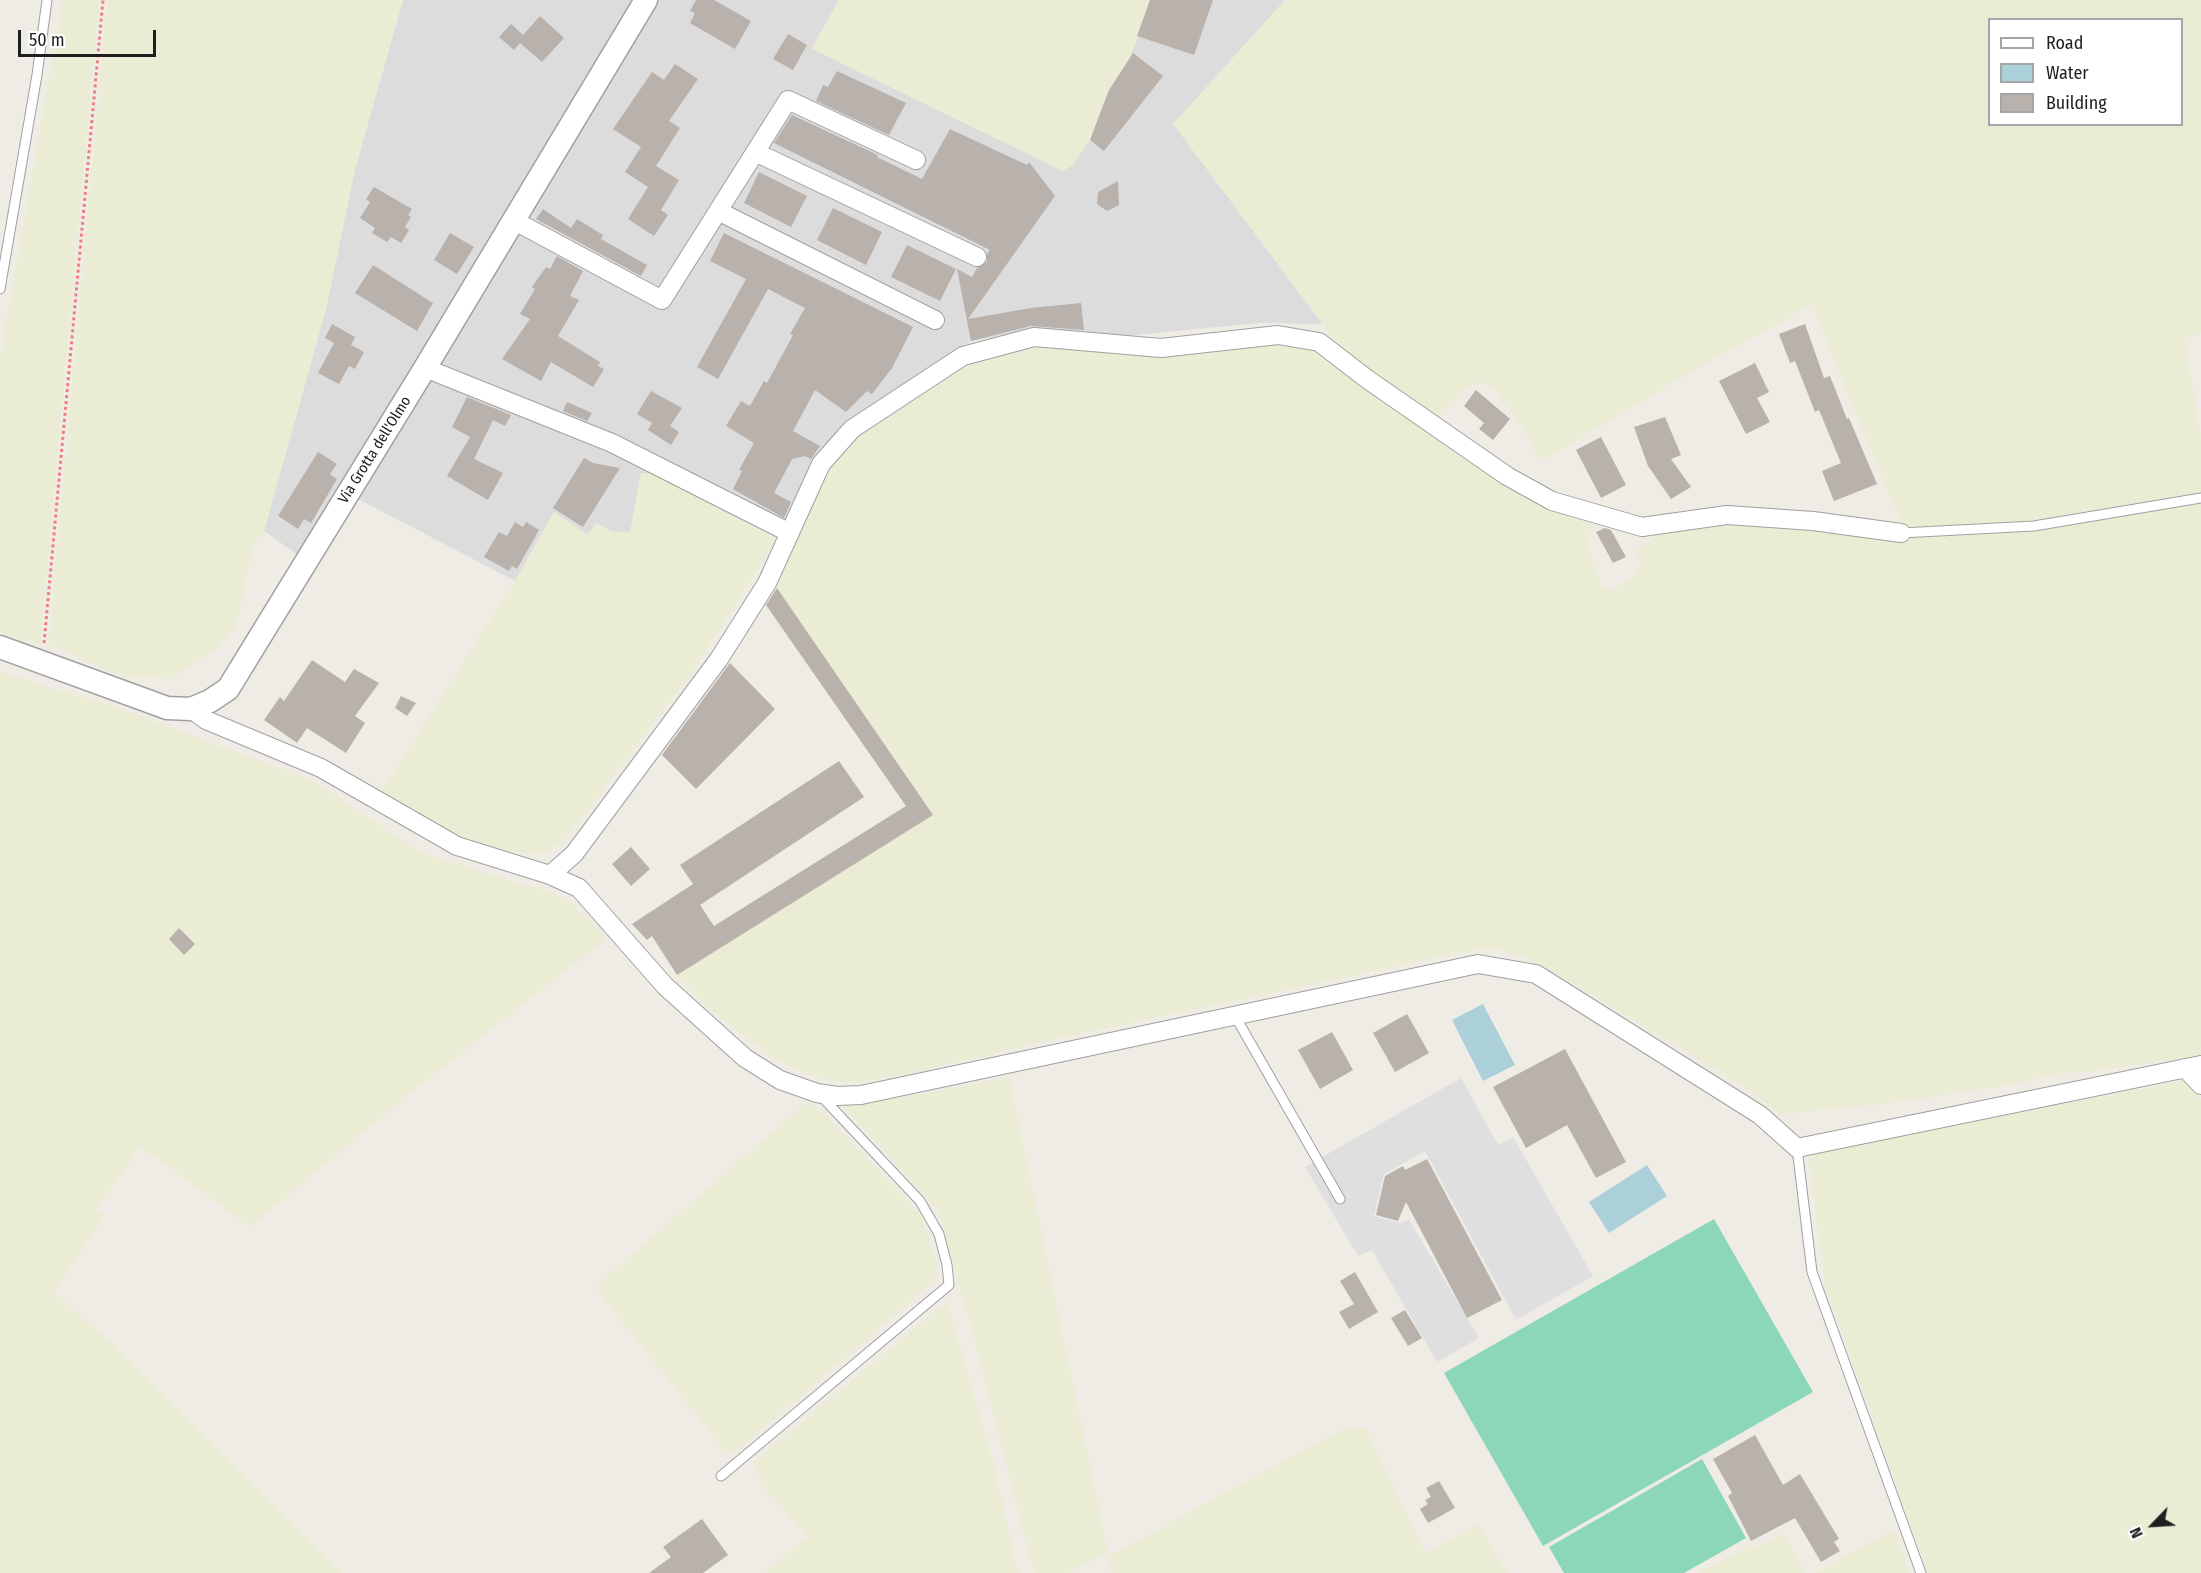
<!DOCTYPE html>
<html>
<head>
<meta charset="utf-8">
<style>
	body { margin:0 }
	#map { position:relative; width:2201px; height:1573px; overflow:hidden; background:#efece6; font-family:"Fira Sans Condensed",sans-serif }
	canvas { display:block }
	.legend { position:absolute; left:1988px; top:18px; width:195px; height:108px; box-sizing:border-box; background:#fff; border:2px solid #a5a5a5; margin:0; padding:8px 10px; list-style:none; font-size:18px; color:#1f1f1f }
	.legend li { display:flex; align-items:center; gap:12px; height:30px }
	.legend b { width:30px; border:2px solid #a5a5a5 }
	.north { position:absolute; left:2123px; top:1495px; width:60px; height:60px; -webkit-text-stroke:4px #fff; paint-order:stroke; rotate:245deg; font-size:16px; font-weight:700; line-height:24px; text-align:center; color:#1f1f1f }
	.north::after { content:''; display:block; margin:auto; width:21px; height:27px; background:#1f1f1f; clip-path:polygon(50% 0,100% 100%,50% 72%,0 100%) }
	.scale { position:absolute; left:18px; top:30px; width:138px; height:27px; box-sizing:border-box; border:3px solid #1f1f1f; border-top:0; padding-left:8px; font-size:18px; line-height:21px; white-space:nowrap; color:#1f1f1f; -webkit-text-stroke:4px #fff; paint-order:stroke }
</style>
</head>
<body>
<div id="map">
<canvas width="2201" height="1573"></canvas>
<ul class="legend">
<li><b style="height:8px;background:#fff"></b>Road</li>
<li><b style="height:16px;background:#abd0d9"></b>Water</li>
<li><b style="height:16px;background:#b8b1ac"></b>Building</li>
</ul>
<div class="north">N</div>
<div class="scale">50 m</div>
</div>
<script>
const ctx = document.querySelector('canvas').getContext('2d');
ctx.lineJoin = 'round';
function paint(path, color) { ctx.fillStyle = color; ctx.fill(path, 'evenodd'); }
const poly = rows => new Path2D(rows.map(r => 'M' + r).join(''));
function strokePath(path, color, width, dash) { ctx.strokeStyle = color; ctx.lineWidth = width; ctx.lineCap = dash ? 'butt' : 'round'; ctx.setLineDash(dash || []); ctx.stroke(path); }
function label(font, color, halo, rows, align = 'center') {
  ctx.font = font + ' "Fira Sans Condensed",sans-serif'; ctx.lineWidth = 4.5; ctx.setLineDash([]); ctx.textBaseline = 'middle'; ctx.strokeStyle = halo; ctx.fillStyle = color; for (const [text, x, y, turn = 0] of rows) {
    ctx.save(); ctx.translate(x, y); ctx.rotate((+turn || 0) * Math.PI / 180); ctx.textAlign = isNaN(turn) ? turn : align; if (halo) ctx.strokeText(text, 0, 0); ctx.fillText(text, 0, 0); ctx.restore();
  }
}
const residential = poly([
	[403,0,839,0,812,48,1063,171,1090,140,1106,96,1130,58,1150,0,1285,0,1174,124,1323,324,1259,323,1125,336,1033,331,971,341,844,425,779,535,641,474,630,533,611,531,596,523,588,535,554,512,515,581,343,491,301,557,264,531,326,309,355,169]
]);
const farmland = poly([
	[63,0,99,0,41,639,39,644,0,633,0,358],
	[107,0,403,0,355,169,326,309,264,531,253,546,236,626,217,648,172,679,133,677,108,671,62,649,48,646],
	[839,0,1150,0,1130,58,1106,96,1090,140,1073,165,1063,171,812,49],
	[1285,0,2201,0,2201,334,2184,338,2201,436,2201,494,2077,513,2050,520,1914,528,1906,526,1900,521,1812,305,1727,351,1541,461,1523,429,1500,396,1486,383,1475,383,1461,393,1436,418,1362,366,1336,342,1173,124],
	[1990,20,2182,20,2182,124,1990,124],
	[1230,337,1318,350,1591,519,1590,554,1601,585,1607,590,1611,591,1634,577,1641,566,1636,549,1650,542,1656,530,1719,523,1962,534,2201,502,2201,1056,2094,1071,2061,1073,2004,1086,1875,1105,1780,1114,1746,1088,1558,974,1526,958,1500,950,1483,948,1041,1042,912,1073,850,1083,822,1079,793,1069,772,1057,712,1012,677,975,933,815,775,585,819,490,831,467,861,432,958,370,986,355,1025,346,1083,351,1133,351],
	[641,473,663,473,779,535,691,673,576,825,561,843,545,852,522,854,474,842,441,828,379,796,515,581,554,512,587,535,596,523,611,531,630,533],
	[0,672,116,707,311,780,424,854,564,897,607,938,409,1094,250,1227,141,1146,95,1210,104,1216,53,1292,115,1346,342,1573,0,1573],
	[1009,1076,1108,1553,1115,1553,1339,1431,1352,1428,1366,1428,1425,1554,1478,1524,1507,1573,1112,1573,1108,1553,1068,1573,1036,1573,1032,1565,974,1337,937,1208,843,1107,977,1084],
	[2182,1081,2194,1088,2201,1099,2201,1573,1928,1573,1825,1284,1808,1157,1812,1153],
	[808,1101,827,1117,921,1215,938,1270,937,1278,741,1447,727,1453,595,1287],
	[947,1302,994,1465,1018,1573,765,1573,808,1536,763,1487,753,1463],
	[1894,1529,1910,1573,1815,1573],
	[1783,1533,1806,1573,1698,1573,1751,1544,1755,1550]
]);
const pitch = poly([
	[1714,1219,1813,1392,1543,1546,1444,1373],
	[1702,1459,1746,1538,1684,1573,1564,1573,1549,1547]
]);
const parking = poly([
	[1461,1078,1498,1145,1513,1137,1593,1276,1516,1320,1425,1151,1384,1174,1374,1216,1400,1223,1409,1220,1479,1338,1437,1362,1372,1250,1358,1256,1305,1167]
]);
const water = poly([
	[1483,1004,1515,1065,1483,1081,1452,1020],
	[1647,1165,1667,1196,1609,1233,1589,1202]
]);
const building = poly([
	[696,0,714,0,751,21,735,49,690,23,695,13,690,11],
	[1150,0,1213,0,1194,55,1137,36],
	[540,16,564,38,542,62,520,43,514,50,499,37,511,24,523,35],
	[788,34,807,45,793,70,773,59],
	[1133,53,1163,76,1104,151,1090,140,1109,90],
	[675,64,698,79,669,121,680,128,656,166,679,180,661,210,668,215,654,236,628,219,648,187,625,172,641,147,613,129,652,72,664,80],
	[837,71,906,103,889,135,816,101,823,85,828,87],
	[792,115,878,155,877,157,922,179,950,129,1027,165,1029,162,1055,196,968,319,1031,308,1081,303,1084,330,1031,326,971,341,957,269,972,277,977,268,987,262,987,254,990,250,774,143],
	[759,172,807,196,791,227,744,203],
	[1118,181,1119,205,1107,211,1097,204,1098,192],
	[374,187,412,209,408,215,411,217,405,227,409,230,401,243,391,237,387,242,372,233,375,228,360,218,370,202,366,199],
	[833,208,882,232,866,265,817,240],
	[543,209,571,228,577,219,603,235,601,239,647,265,641,276,536,219],
	[450,233,474,247,457,274,434,260],
	[724,233,913,327,892,368,872,394,867,391,846,412,815,390,793,431,820,446,811,459,805,456,792,459,774,493,791,502,784,518,733,489,742,471,739,470,754,443,726,426,741,401,750,406,764,381,767,383,793,335,790,334,805,308,768,289,718,379,697,367,746,279,710,261],
	[907,245,956,269,940,301,891,277],
	[557,256,583,271,570,296,579,300,558,336,600,362,598,366,604,369,593,387,551,362,541,381,502,359,530,319,520,314,535,289,532,287,546,267,550,269],
	[373,265,433,303,417,331,355,293],
	[332,324,355,337,351,345,364,352,355,369,349,366,339,384,318,373,334,343,325,338],
	[1805,324,1824,378,1830,376,1847,419,1849,418,1877,484,1834,501,1822,471,1841,463,1819,410,1815,412,1795,361,1790,363,1779,334],
	[1755,363,1769,392,1757,398,1770,422,1746,434,1719,381],
	[1476,390,1510,419,1493,440,1479,429,1484,423,1464,406],
	[651,391,682,408,670,426,679,432,671,445,648,430,652,423,637,414],
	[467,397,511,415,505,426,493,420,474,459,503,473,488,500,447,476,470,437,452,427],
	[567,402,592,413,587,421,563,411],
	[1665,417,1681,455,1671,459,1691,487,1671,499,1648,466,1634,427],
	[1601,437,1626,485,1601,498,1576,450],
	[318,452,337,464,330,474,337,479,311,523,304,519,298,529,278,516],
	[584,458,593,463,620,468,583,527,553,508],
	[515,522,523,527,526,522,539,530,517,569,512,566,509,571,484,557,499,532,507,536],
	[1605,528,1611,530,1626,557,1613,563,1596,532],
	[777,588,933,815,677,975,652,936,647,940,632,924,693,884,680,865,839,761,864,797,700,905,714,926,906,806,766,605],
	[312,660,345,682,354,669,379,683,355,716,365,723,346,753,307,728,297,743,264,720,280,697,284,701],
	[730,663,775,709,696,789,662,755],
	[401,696,416,703,407,716,395,708],
	[631,847,650,869,631,886,612,864],
	[179,928,195,944,184,955,169,939],
	[1407,1014,1429,1053,1395,1072,1373,1033],
	[1332,1032,1353,1070,1320,1089,1298,1050],
	[1565,1049,1626,1162,1596,1178,1567,1125,1526,1148,1493,1087],
	[1427,1159,1502,1300,1467,1318,1406,1202,1398,1221,1376,1215,1385,1176,1403,1166,1405,1170],
	[1355,1272,1378,1312,1349,1329,1339,1312,1354,1304,1340,1281],
	[1405,1310,1422,1338,1408,1346,1391,1318],
	[1755,1435,1783,1485,1800,1474,1839,1539,1834,1542,1840,1551,1821,1562,1795,1518,1751,1541,1728,1496,1732,1493,1713,1459],
	[1439,1481,1455,1508,1428,1523,1420,1509,1428,1504,1425,1500,1431,1497,1426,1488],
	[702,1519,728,1555,703,1573,649,1573,671,1557,663,1547]
]);
const path = poly([
	[44,643,103,0]
]);
const service = poly([
	[0,289,37,75,47,0],
	[1901,533,2034,526,2201,498],
	[1235,1016,1340,1199],
	[1797,1148,1812,1272,1921,1573],
	[721,1476,949,1285,947,1265,939,1234,920,1201,821,1096]
]);
const minor = poly([
	[755,152,977,257],
	[718,211,935,320],
	[513,220,662,300,788,100,916,160],
	[425,368,612,443,790,533],
	[191,709,206,720,321,768,457,846,550,875,579,888,665,986,745,1058,780,1080,817,1093,837,1096,861,1095,1478,964,1536,974,1760,1115,1797,1148,2201,1065],
	[550,875,574,854,719,659,767,583,821,464,852,429,963,356,1034,337,1161,348,1278,335,1319,342,1367,379,1507,476,1552,501,1642,527,1727,515,1813,521,1901,533],
	[2185,1068,2201,1085]
]);
const tertiary = poly([
	[0,647,167,708,191,709,210,701,228,689,425,368,646,0]
]);
const streetNames = [
	["Via Grotta dell'Olmo",375,450,-58]
];
paint(residential, '#dddcdc');
paint(farmland, '#ebecd4');
paint(pitch, '#8cd7b7');
paint(parking, '#dfdfdf');
paint(water, '#abd0d9');
paint(building, '#b8b1ac');
strokePath(service, '#a0a0a0', 11);
strokePath(minor, '#a0a0a0', 20);
strokePath(tertiary, '#a0a0a0', 25);
strokePath(path, '#ee8079', 3, [3, 3]);
strokePath(service, '#fff', 9);
strokePath(minor, '#fff', 18);
strokePath(tertiary, '#fff', 22);
label('15px', '#1f1f1f', '#fff', streetNames);
</script>
</body>
</html>
